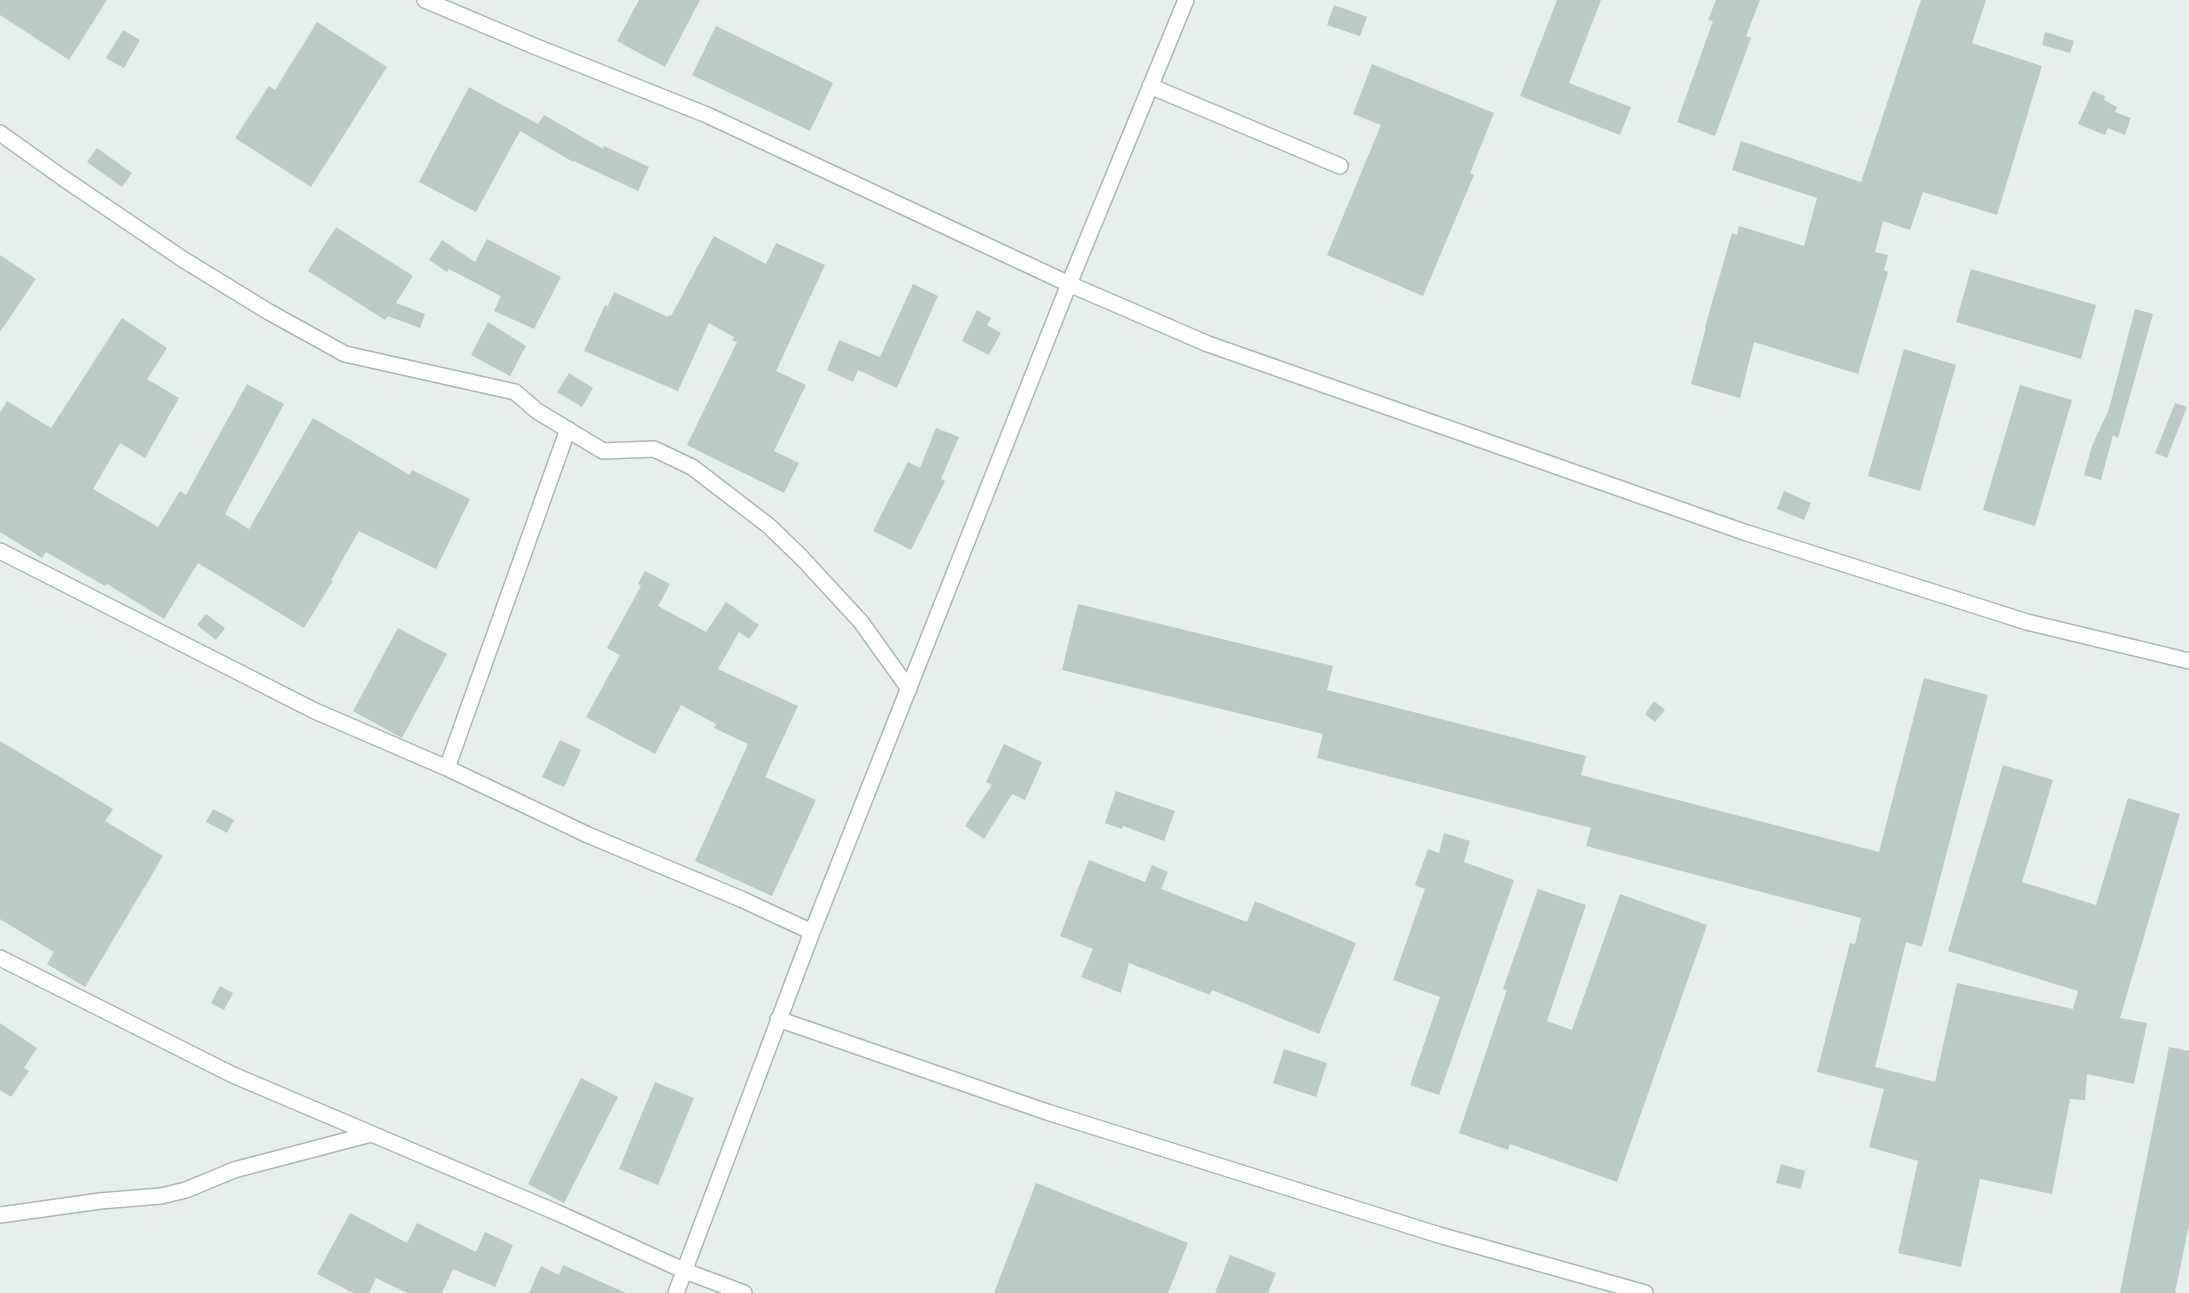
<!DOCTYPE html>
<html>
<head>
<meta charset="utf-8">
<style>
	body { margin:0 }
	canvas { display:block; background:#e6efeb }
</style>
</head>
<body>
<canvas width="2189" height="1293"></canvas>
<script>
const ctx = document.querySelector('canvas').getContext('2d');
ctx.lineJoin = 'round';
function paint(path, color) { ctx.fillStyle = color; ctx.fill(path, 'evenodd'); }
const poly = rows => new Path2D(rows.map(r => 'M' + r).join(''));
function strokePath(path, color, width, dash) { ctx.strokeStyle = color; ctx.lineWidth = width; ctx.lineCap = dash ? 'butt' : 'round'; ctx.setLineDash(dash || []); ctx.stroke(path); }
const building = poly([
	[0,0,107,0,69,60,0,15],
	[639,0,700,0,665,67,617,41],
	[1557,0,1601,0,1569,83,1631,107,1620,135,1520,96],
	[1716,0,1760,0,1746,36,1751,38,1715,136,1677,122,1713,21,1708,20],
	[1921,0,1986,0,1972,43,2042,66,1997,215,1923,192,1910,230,1883,221,1875,252,1888,255,1884,270,1888,272,1858,374,1754,342,1740,398,1691,384,1706,327,1705,327,1732,233,1737,235,1739,226,1804,246,1817,198,1732,170,1741,141,1861,182],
	[1334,5,1367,17,1360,36,1327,25],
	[317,22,387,67,311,187,235,138,269,86,275,90],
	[716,26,833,83,810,131,692,75],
	[123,30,140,40,124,68,106,58],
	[2045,32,2074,41,2070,53,2042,45],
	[1372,64,1494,113,1470,173,1474,175,1423,296,1327,255,1381,125,1353,114],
	[469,87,538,124,544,115,603,149,604,146,649,167,638,191,574,161,573,162,520,131,476,212,419,182],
	[2093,91,2105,96,2104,100,2117,107,2115,112,2131,118,2125,135,2108,128,2105,135,2078,124],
	[97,148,132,173,122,187,87,162],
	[336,227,413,276,396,303,425,314,420,328,388,316,385,320,308,271],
	[714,236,766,264,776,243,825,265,776,371,806,385,774,451,799,463,784,493,687,445,737,342,732,340,734,337,709,323,678,391,584,351,605,305,608,306,614,292,668,317,669,315,671,316],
	[487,239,561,277,534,329,494,311,501,296,449,269,447,272,429,260,442,240,475,262],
	[0,255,36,279,0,332],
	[1971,269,2096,305,2081,359,1956,322],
	[913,284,938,296,897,388,858,370,853,382,827,370,839,340,880,357],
	[2135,309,2153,314,2118,438,2113,435,2101,480,2084,475,2092,446,2109,409],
	[977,310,991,318,987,325,1001,333,989,355,962,341],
	[122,318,167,348,147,379,179,398,145,458,120,443,93,489,158,527,180,491,186,495,247,384,284,404,225,514,249,529,313,418,410,475,412,470,470,499,436,569,359,531,331,580,333,581,304,628,198,563,164,619,107,584,105,586,46,552,42,558,0,532,0,413,7,401,51,428],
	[488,322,526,346,510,376,471,355],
	[1904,349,1956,365,1920,491,1868,476],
	[569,373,593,388,582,407,557,392],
	[2020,385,2072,400,2035,526,1983,510],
	[2175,403,2187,407,2167,458,2155,453],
	[936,428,959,437,941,479,945,481,911,550,873,531,908,462,920,468],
	[1784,491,1811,503,1804,520,1777,509],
	[645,571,670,584,658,606,706,632,726,602,759,625,749,639,739,632,718,669,798,706,765,777,816,800,772,896,695,861,748,744,714,728,716,724,681,705,655,754,586,717,620,655,607,648,641,586,638,584],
	[1078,604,1333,666,1327,690,1586,756,1581,775,1879,852,1924,678,1988,695,1922,947,1906,942,1875,1067,1935,1082,1957,983,2073,1009,2078,991,1948,951,2003,765,2053,780,2022,882,2096,905,2128,798,2180,814,2120,1018,2147,1023,2134,1084,2087,1074,2085,1100,2070,1099,2052,1194,1980,1179,1961,1267,1898,1253,1918,1161,1869,1147,1884,1089,1817,1072,1850,943,1855,944,1861,918,1586,846,1591,828,1317,758,1323,734,1062,670],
	[206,614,225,628,216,640,197,625],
	[398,628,447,654,402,738,353,711],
	[1654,701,1665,710,1655,722,1645,714],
	[560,740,581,750,564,787,542,777],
	[0,741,113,809,105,821,163,856,85,987,47,964,54,952,0,919],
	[1004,744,1042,762,1025,800,1012,794,984,839,965,826,992,785,986,782],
	[1116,791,1175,811,1164,841,1123,826,1122,829,1105,823],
	[213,809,234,820,227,833,206,822],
	[1444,833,1470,841,1464,862,1514,880,1439,1095,1410,1085,1440,997,1393,980,1425,889,1415,885,1428,849,1439,853],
	[1089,860,1145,882,1152,865,1168,872,1161,889,1247,922,1255,901,1356,943,1319,1034,1212,990,1210,995,1129,963,1121,993,1081,977,1093,949,1060,936],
	[1538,889,1586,905,1547,1021,1572,1030,1620,894,1707,925,1617,1182,1510,1144,1508,1150,1459,1133,1507,990,1503,989],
	[220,986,233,993,224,1010,211,1003],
	[0,1023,37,1048,24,1068,29,1071,11,1097,0,1090],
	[2169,1047,2189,1051,2189,1225,2175,1293,2120,1293],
	[1284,1049,1327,1063,1316,1097,1273,1083],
	[581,1078,618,1097,564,1203,528,1184],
	[655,1082,694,1098,658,1185,619,1169],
	[1781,1164,1805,1171,1801,1189,1776,1183],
	[1036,1183,1188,1243,1168,1293,994,1293],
	[350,1213,407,1243,417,1223,476,1252,485,1232,513,1245,495,1287,453,1269,442,1293,407,1293,376,1278,369,1293,353,1293,317,1274],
	[1230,1255,1276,1273,1268,1293,1215,1293],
	[563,1265,626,1293,529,1293,541,1266,559,1275]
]);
const minor = poly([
	[425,0,534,46,707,115,1069,284,1208,344,1744,532,2027,622,2189,661],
	[1150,86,1340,166],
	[0,133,63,178,184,260,269,312,345,354,515,392,537,411,603,451,654,449,692,467,769,526,802,558,861,622,909,689],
	[0,551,315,711,447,768,588,835,741,899,812,932],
	[447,768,568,429],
	[0,958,233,1075,558,1213,685,1271,744,1293],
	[778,1019,1047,1112,1439,1235,1645,1293],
	[0,1215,100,1201,161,1196,186,1190,234,1170,371,1134],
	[676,1293,812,932,1069,284,1186,0]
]);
paint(building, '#bbcac4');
strokePath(minor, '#a8b8b2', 18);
strokePath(minor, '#fff', 15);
</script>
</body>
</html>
